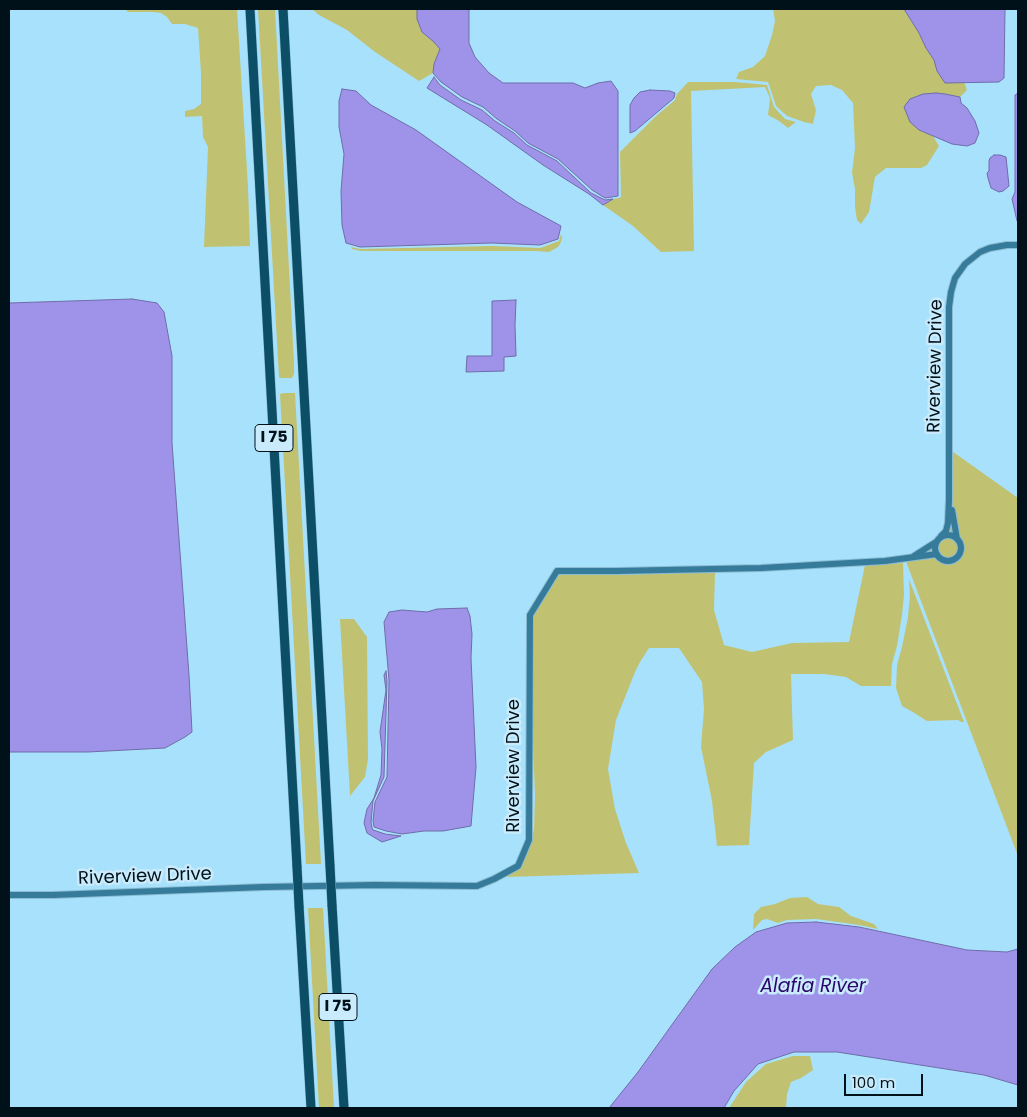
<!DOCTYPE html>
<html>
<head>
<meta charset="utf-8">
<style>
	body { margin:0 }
	#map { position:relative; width:1027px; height:1117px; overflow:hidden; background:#a8e1fc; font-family:Poppins,sans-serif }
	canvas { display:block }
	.frame { position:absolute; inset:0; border:10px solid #00111a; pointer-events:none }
	.scale { position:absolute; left:844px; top:1074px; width:79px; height:22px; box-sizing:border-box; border:2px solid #00111a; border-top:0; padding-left:6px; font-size:15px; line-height:18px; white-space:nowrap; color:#00111a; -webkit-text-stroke:4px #c9ebfb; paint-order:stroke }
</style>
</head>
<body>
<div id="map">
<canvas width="1027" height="1117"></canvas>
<div class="frame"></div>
<div class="scale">100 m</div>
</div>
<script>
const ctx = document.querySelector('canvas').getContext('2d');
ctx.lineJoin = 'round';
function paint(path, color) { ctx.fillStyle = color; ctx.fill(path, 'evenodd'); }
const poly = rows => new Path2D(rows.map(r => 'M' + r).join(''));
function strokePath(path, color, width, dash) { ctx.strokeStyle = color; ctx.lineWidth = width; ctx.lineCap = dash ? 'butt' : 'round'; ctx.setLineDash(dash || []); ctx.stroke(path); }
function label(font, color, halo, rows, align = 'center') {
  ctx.font = font + ' Poppins,sans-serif'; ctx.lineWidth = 5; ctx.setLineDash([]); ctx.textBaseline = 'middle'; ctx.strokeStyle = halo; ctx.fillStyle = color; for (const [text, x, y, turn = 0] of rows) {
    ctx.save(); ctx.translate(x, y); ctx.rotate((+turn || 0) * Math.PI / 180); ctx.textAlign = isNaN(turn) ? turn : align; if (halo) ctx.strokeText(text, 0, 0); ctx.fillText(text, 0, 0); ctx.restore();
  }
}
const green = poly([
	[125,9,237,9,248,187,250,246,204,247,208,147,203,137,202,116,185,117,185,111,194,109,201,104,201,73,198,28,185,24,172,24,167,17,161,13,153,12,128,12],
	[258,9,275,9,294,362,294,374,292,378,281,378,279,377],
	[312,9,417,9,417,19,422,32,434,42,440,49,434,64,433,73,419,81,375,52,347,30,319,15],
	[773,9,904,9,919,33,926,48,934,60,937,71,955,83,964,82,967,90,960,97,945,94,919,130,933,136,939,146,927,165,921,168,886,168,875,177,869,212,861,224,857,220,855,207,855,189,852,173,855,148,853,103,842,90,831,85,816,86,811,94,816,110,813,124,804,122,787,116,776,106,768,82,736,79,739,72,753,67,765,56,772,35,775,21],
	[688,82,735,82,767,85,774,107,785,119,796,122,788,128,779,121,768,115,770,98,765,87,691,91,694,251,661,252,633,226,603,205,613,199,619,198,621,197,620,152,655,117,675,100,677,94],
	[561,234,562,237,561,242,558,247,549,252,536,251,361,251,352,249,351,247,360,249,492,246,540,248,559,241],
	[284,393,295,393,321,864,306,864,280,394],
	[950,449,956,454,1018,498,1018,856,905,559,936,542,946,531],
	[903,563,904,595,902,615,897,646,892,664,891,686,861,686,846,677,824,674,791,674,793,740,766,752,754,763,749,845,717,846,712,801,701,747,704,709,702,682,679,648,649,648,640,662,635,672,616,720,608,769,615,809,626,843,639,873,506,877,508,875,519,868,534,830,535,795,532,716,533,616,558,574,619,575,715,572,714,610,724,645,752,652,792,643,849,642,865,565],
	[909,579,964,722,961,722,958,720,927,721,911,711,902,706,896,688,897,665,902,647,908,617,910,595],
	[340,619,354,619,367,637,368,759,365,777,350,796],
	[807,897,818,904,839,907,851,916,874,924,878,929,859,925,816,919,787,920,778,923,767,919,762,920,753,930,754,914,761,907,775,904,790,898],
	[308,908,323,908,334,1108,319,1108],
	[793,1056,810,1056,813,1070,801,1078,791,1082,787,1094,786,1108,729,1108,746,1082,766,1064]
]);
const water = poly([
	[417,9,469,9,469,43,475,57,489,73,503,83,573,83,585,88,598,83,611,81,618,91,618,196,605,198,592,190,558,159,528,143,515,131,497,119,483,107,462,97,441,82,433,73,434,64,440,49,434,42,422,32,417,19,417,9],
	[904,9,1005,9,1004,78,999,82,945,83,937,71,934,60,926,48,919,33,904,9],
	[434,77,440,85,461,100,482,110,495,121,514,133,527,145,557,161,591,193,605,200,613,199,603,205,589,194,543,165,487,125,427,88,434,77],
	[342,89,356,91,371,105,416,130,517,202,561,226,558,239,540,245,492,243,360,247,346,243,342,225,341,191,344,154,339,127,339,101,342,89],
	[650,90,670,91,675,93,674,98,635,131,630,133,630,105,634,98,640,92,650,90],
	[936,93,945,94,960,97,961,103,967,108,975,121,979,133,975,143,967,146,952,144,919,130,910,122,904,107,910,99,923,94,936,93],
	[1018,93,1018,221,1017,221,1012,199,1015,192,1015,95,1018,93],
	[994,155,1000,155,1006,157,1009,186,1003,191,999,192,991,188,988,178,987,173,989,171,989,161,990,158,994,155],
	[132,299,157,303,164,312,172,356,172,443,189,675,192,732,185,737,165,748,88,752,9,752,9,303,132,299],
	[516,300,515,325,516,356,504,357,504,371,466,372,467,356,492,356,492,301,516,300],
	[467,608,470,616,472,634,471,658,476,767,471,826,443,831,424,831,402,834,386,831,374,827,373,821,375,802,387,777,389,680,384,622,389,612,402,610,427,612,437,609,467,608],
	[386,671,387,681,384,777,373,801,371,822,372,828,373,830,385,834,401,836,382,842,367,833,364,823,367,809,374,798,381,775,382,749,380,732,386,690,384,675,386,671],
	[816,922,859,927,967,950,1007,952,1018,949,1018,1085,984,1075,837,1052,794,1052,758,1064,734,1091,724,1108,609,1108,638,1072,712,969,735,947,756,932,787,923,816,922]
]);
const secondary = poly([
	[952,510,957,539],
	'935 548a13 13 0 1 1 26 0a13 13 0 1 1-26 0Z',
	[941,536,946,531,948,523,949,500,949,307,951,292,955,278,965,264,980,252,990,248,1007,245,1018,245],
	[914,556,936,542],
	[9,895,53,895,264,887,374,885,477,886,494,879,518,866,529,840,530,615,557,571,616,571,761,568,885,561,937,554]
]);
const highway = poly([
	[250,9,297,867],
	[283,9,330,866],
	[332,905,344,1108],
	[299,906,311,1108]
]);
const highwayBridge = poly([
	[330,866,332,905],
	[297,867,299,906]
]);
const shields = [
	[274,438,38],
	[338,1007,38]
];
const shieldNames = [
	["I 75",274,438],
	["I 75",338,1007]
];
const streetNames = [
	["Riverview Drive",936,366,-89],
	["Riverview Drive",514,766,-90],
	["Riverview Drive",145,877,-2]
];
const waterNames = [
	["Alafia River",813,987]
];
paint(green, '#c1c271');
paint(water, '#9e93e8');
strokePath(water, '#6f6caa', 1);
strokePath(secondary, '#8abcd3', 8);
strokePath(highway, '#8abcd3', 10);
strokePath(secondary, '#367b99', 6);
strokePath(highway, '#0c4e66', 9);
strokePath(highwayBridge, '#8abcd3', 10, []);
strokePath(highwayBridge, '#0c4e66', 9);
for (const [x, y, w] of shields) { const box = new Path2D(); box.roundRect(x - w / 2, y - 13.5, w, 27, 4); ctx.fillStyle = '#c9ebfb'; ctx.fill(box); strokePath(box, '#00111a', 1); }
label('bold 16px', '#00111a', null, shieldNames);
label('18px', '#00111a', '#c9ebfb', streetNames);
label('italic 19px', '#2d066d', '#c9ebfb', waterNames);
</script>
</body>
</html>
